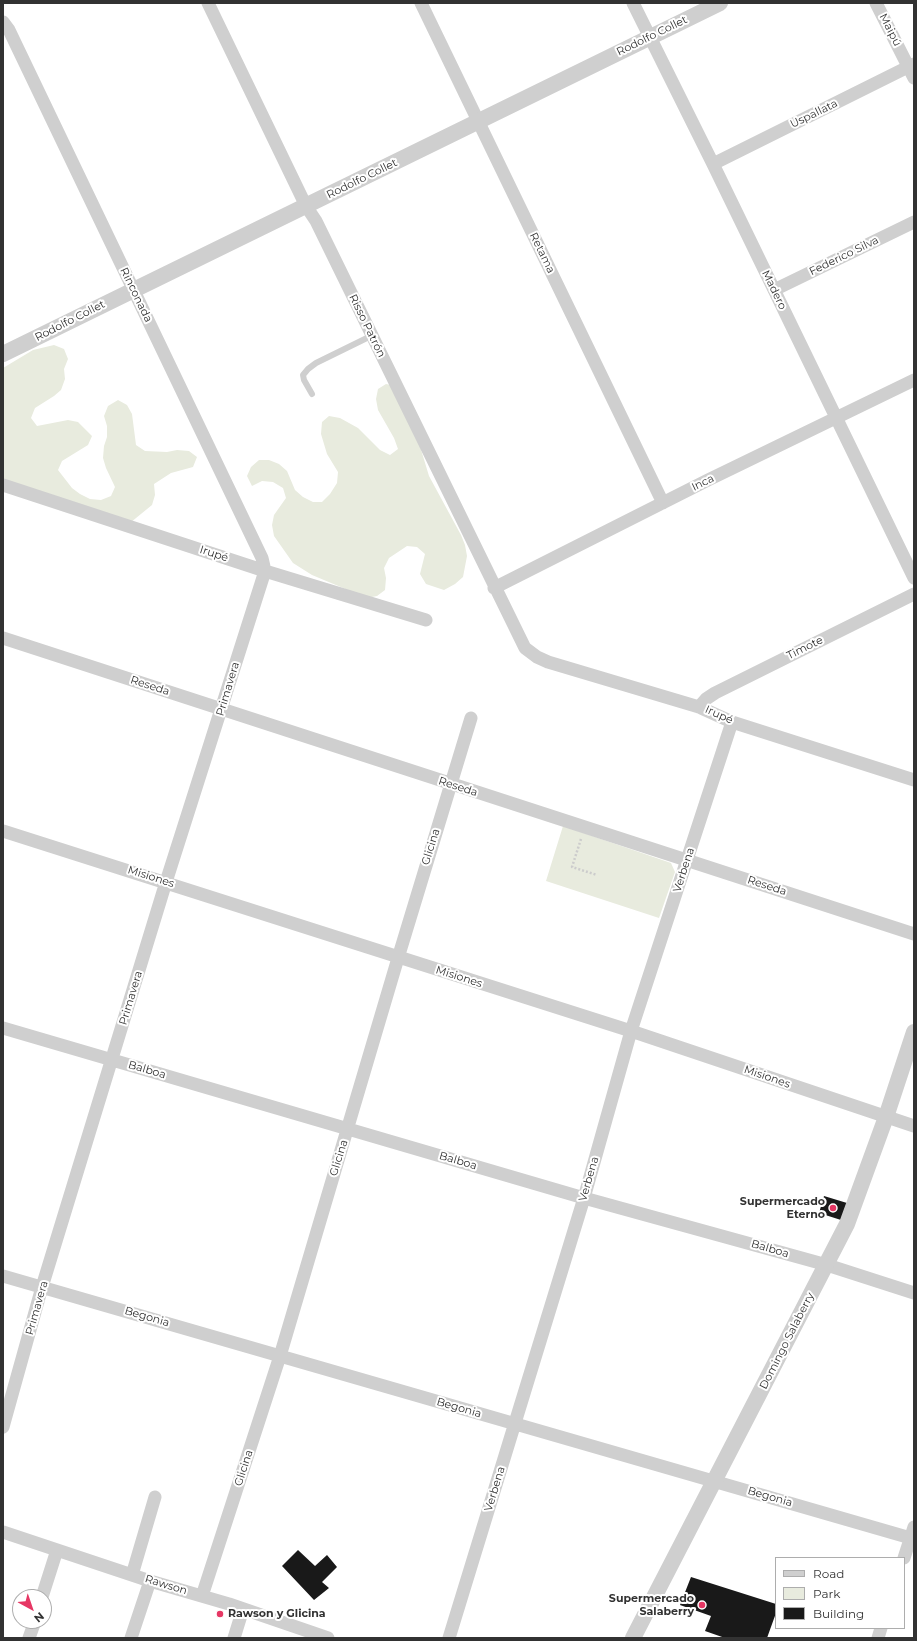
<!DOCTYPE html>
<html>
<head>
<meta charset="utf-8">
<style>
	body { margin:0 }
	#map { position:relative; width:917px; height:1641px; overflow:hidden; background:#fff; font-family:Montserrat,sans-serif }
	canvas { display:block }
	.frame { position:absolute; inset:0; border:4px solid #323232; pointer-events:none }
	.legend { position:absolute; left:775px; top:1557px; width:130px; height:72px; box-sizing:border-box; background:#fff; border:1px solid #adadad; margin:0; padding:5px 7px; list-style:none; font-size:12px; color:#323232 }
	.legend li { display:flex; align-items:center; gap:8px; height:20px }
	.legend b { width:20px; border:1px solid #adadad }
	.north { position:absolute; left:12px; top:1589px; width:40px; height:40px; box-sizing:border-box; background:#fff; border:1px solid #adadad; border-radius:50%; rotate:140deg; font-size:11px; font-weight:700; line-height:16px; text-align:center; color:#323232 }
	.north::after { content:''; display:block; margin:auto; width:14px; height:18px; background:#e63764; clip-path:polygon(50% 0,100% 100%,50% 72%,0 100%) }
</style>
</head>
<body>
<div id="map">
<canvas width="917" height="1641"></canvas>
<div class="frame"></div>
<ul class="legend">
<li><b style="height:5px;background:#cfcfcf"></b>Road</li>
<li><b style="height:11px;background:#e8ebde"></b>Park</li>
<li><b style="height:11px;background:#191919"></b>Building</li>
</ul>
<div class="north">N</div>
</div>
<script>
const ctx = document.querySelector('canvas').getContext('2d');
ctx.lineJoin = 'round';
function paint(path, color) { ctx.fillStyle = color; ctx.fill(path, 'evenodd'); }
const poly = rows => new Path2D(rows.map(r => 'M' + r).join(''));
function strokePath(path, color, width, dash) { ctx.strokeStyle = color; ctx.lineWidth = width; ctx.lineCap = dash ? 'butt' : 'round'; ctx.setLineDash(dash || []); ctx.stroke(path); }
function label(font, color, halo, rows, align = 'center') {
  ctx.font = font + ' Montserrat,sans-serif'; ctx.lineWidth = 4; ctx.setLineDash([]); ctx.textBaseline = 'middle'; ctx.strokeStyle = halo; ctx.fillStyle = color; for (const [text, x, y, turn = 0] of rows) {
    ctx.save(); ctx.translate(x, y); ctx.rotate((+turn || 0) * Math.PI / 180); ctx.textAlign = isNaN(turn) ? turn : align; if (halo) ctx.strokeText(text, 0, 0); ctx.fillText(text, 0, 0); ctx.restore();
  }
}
const green = poly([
	[54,345,64,349,68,359,64,369,65,379,61,390,54,396,35,408,31,418,37,426,68,420,78,422,92,436,88,445,62,461,58,470,72,488,80,494,90,499,101,500,111,496,115,487,106,468,103,458,104,446,107,437,107,426,104,416,108,406,118,400,127,405,132,414,136,445,145,451,167,452,177,450,189,451,197,457,193,467,171,473,154,484,155,495,152,505,125,527,3,481,3,368,33,350],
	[386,384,396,386,416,433,429,476,461,535,465,545,467,556,463,577,455,584,444,590,426,584,420,574,425,554,417,547,407,546,389,558,384,568,386,578,385,590,377,596,367,598,312,575,293,563,274,536,272,525,274,515,286,498,283,488,273,482,262,481,252,486,247,476,251,467,259,460,269,460,279,464,287,471,295,490,303,497,313,502,322,502,330,494,337,483,338,472,327,454,321,434,322,422,329,416,340,418,358,428,380,450,390,455,398,449,394,438,378,410,376,399,378,389],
	[563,826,671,863,675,872,659,918,546,881]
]);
const building = poly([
	[824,1196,847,1203,841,1220,819,1213],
	[298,1550,315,1566,327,1555,337,1567,322,1582,329,1588,314,1600,282,1566],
	[691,1577,776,1604,776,1613,767,1638,725,1638,705,1631,711,1616,680,1605]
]);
const path = poly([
	[581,839,572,867,597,875]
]);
const service = poly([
	[312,394,304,380,303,375,308,369,316,363,371,336]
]);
const minor = poly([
	[208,3,306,206,316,221,525,648,537,657,548,662,699,707,732,722,914,780],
	[421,3,663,503],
	[633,3,713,164,914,578],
	[876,3,914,78],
	[3,22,9,30,262,558,265,571,166,882,42,1287,3,1427],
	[713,164,914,64],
	[774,290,914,222],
	[3,485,265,571,426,620],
	[494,588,708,480,914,380],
	[3,638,914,934],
	[699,707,706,699,715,693,914,594],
	[3,831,631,1031,914,1126],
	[3,1028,584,1198,827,1265,914,1293],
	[3,1276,914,1539],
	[3,1532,150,1581,229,1604,328,1638],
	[904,1558,914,1527],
	[132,1575,155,1497],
	[202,1596,280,1356,398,958,471,718],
	[42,1597,57,1550],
	[29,1638,35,1621],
	[131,1638,150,1581],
	[234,1638,243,1609],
	[449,1638,584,1198,631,1031,732,722],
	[878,1638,881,1628]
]);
const tertiary = poly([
	[3,354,720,3],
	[633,1638,847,1224,886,1117,914,1032]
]);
const markers = [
	[833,1208,4,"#e63764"],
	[702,1605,4,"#e63764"],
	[220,1614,4,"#e63764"]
];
const streetNames = [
	["Maipú",890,30,63],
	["Rodolfo Collet",652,36,-26],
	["Uspallata",814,114,-26],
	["Rodolfo Collet",362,179,-26],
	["Retama",542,253,64],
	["Federico Silva",844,256,-26],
	["Madero",774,290,64],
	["Rinconada",136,295,64],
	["Rodolfo Collet",70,321,-27],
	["Risso Patrón",367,326,64],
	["Inca",703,483,-26],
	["Irupé",214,554,18],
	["Timote",805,648,-26],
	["Reseda",150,686,18],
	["Primavera",228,689,-73],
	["Irupé",719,715,24],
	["Reseda",458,787,18],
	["Glicina",431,847,-73],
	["Verbena",684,870,-72],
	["Misiones",151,877,18],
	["Reseda",767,886,18],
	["Misiones",459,977,18],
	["Primavera",131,998,-73],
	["Balboa",147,1070,16],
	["Misiones",767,1077,19],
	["Glicina",339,1158,-73],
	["Balboa",458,1161,16],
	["Verbena",589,1179,-74],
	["Balboa",770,1249,16],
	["Primavera",37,1308,-74],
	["Begonia",147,1317,16],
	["Domingo Salaberry",787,1341,-63],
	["Begonia",459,1408,16],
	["Glicina",244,1468,-72],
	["Verbena",495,1489,-73],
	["Begonia",770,1497,16],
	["Rawson",166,1585,17]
];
const poiNames = [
	["Supermercado",825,1202],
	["Eterno",825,1215],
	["Supermercado",694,1599],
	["Salaberry",694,1612],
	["Rawson y Glicina",228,1614,"left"]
];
paint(green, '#e8ebde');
paint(building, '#191919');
strokePath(path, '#ccc', 2.5, [2, 2]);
strokePath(service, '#cfcfcf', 6);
strokePath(minor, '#cfcfcf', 13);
strokePath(tertiary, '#cfcfcf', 16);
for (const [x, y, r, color] of markers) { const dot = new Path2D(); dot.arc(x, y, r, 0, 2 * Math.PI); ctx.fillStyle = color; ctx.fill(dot); strokePath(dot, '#fff', 1.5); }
label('11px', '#323232', '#fff', streetNames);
label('bold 11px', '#323232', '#fff', poiNames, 'right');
</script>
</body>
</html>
